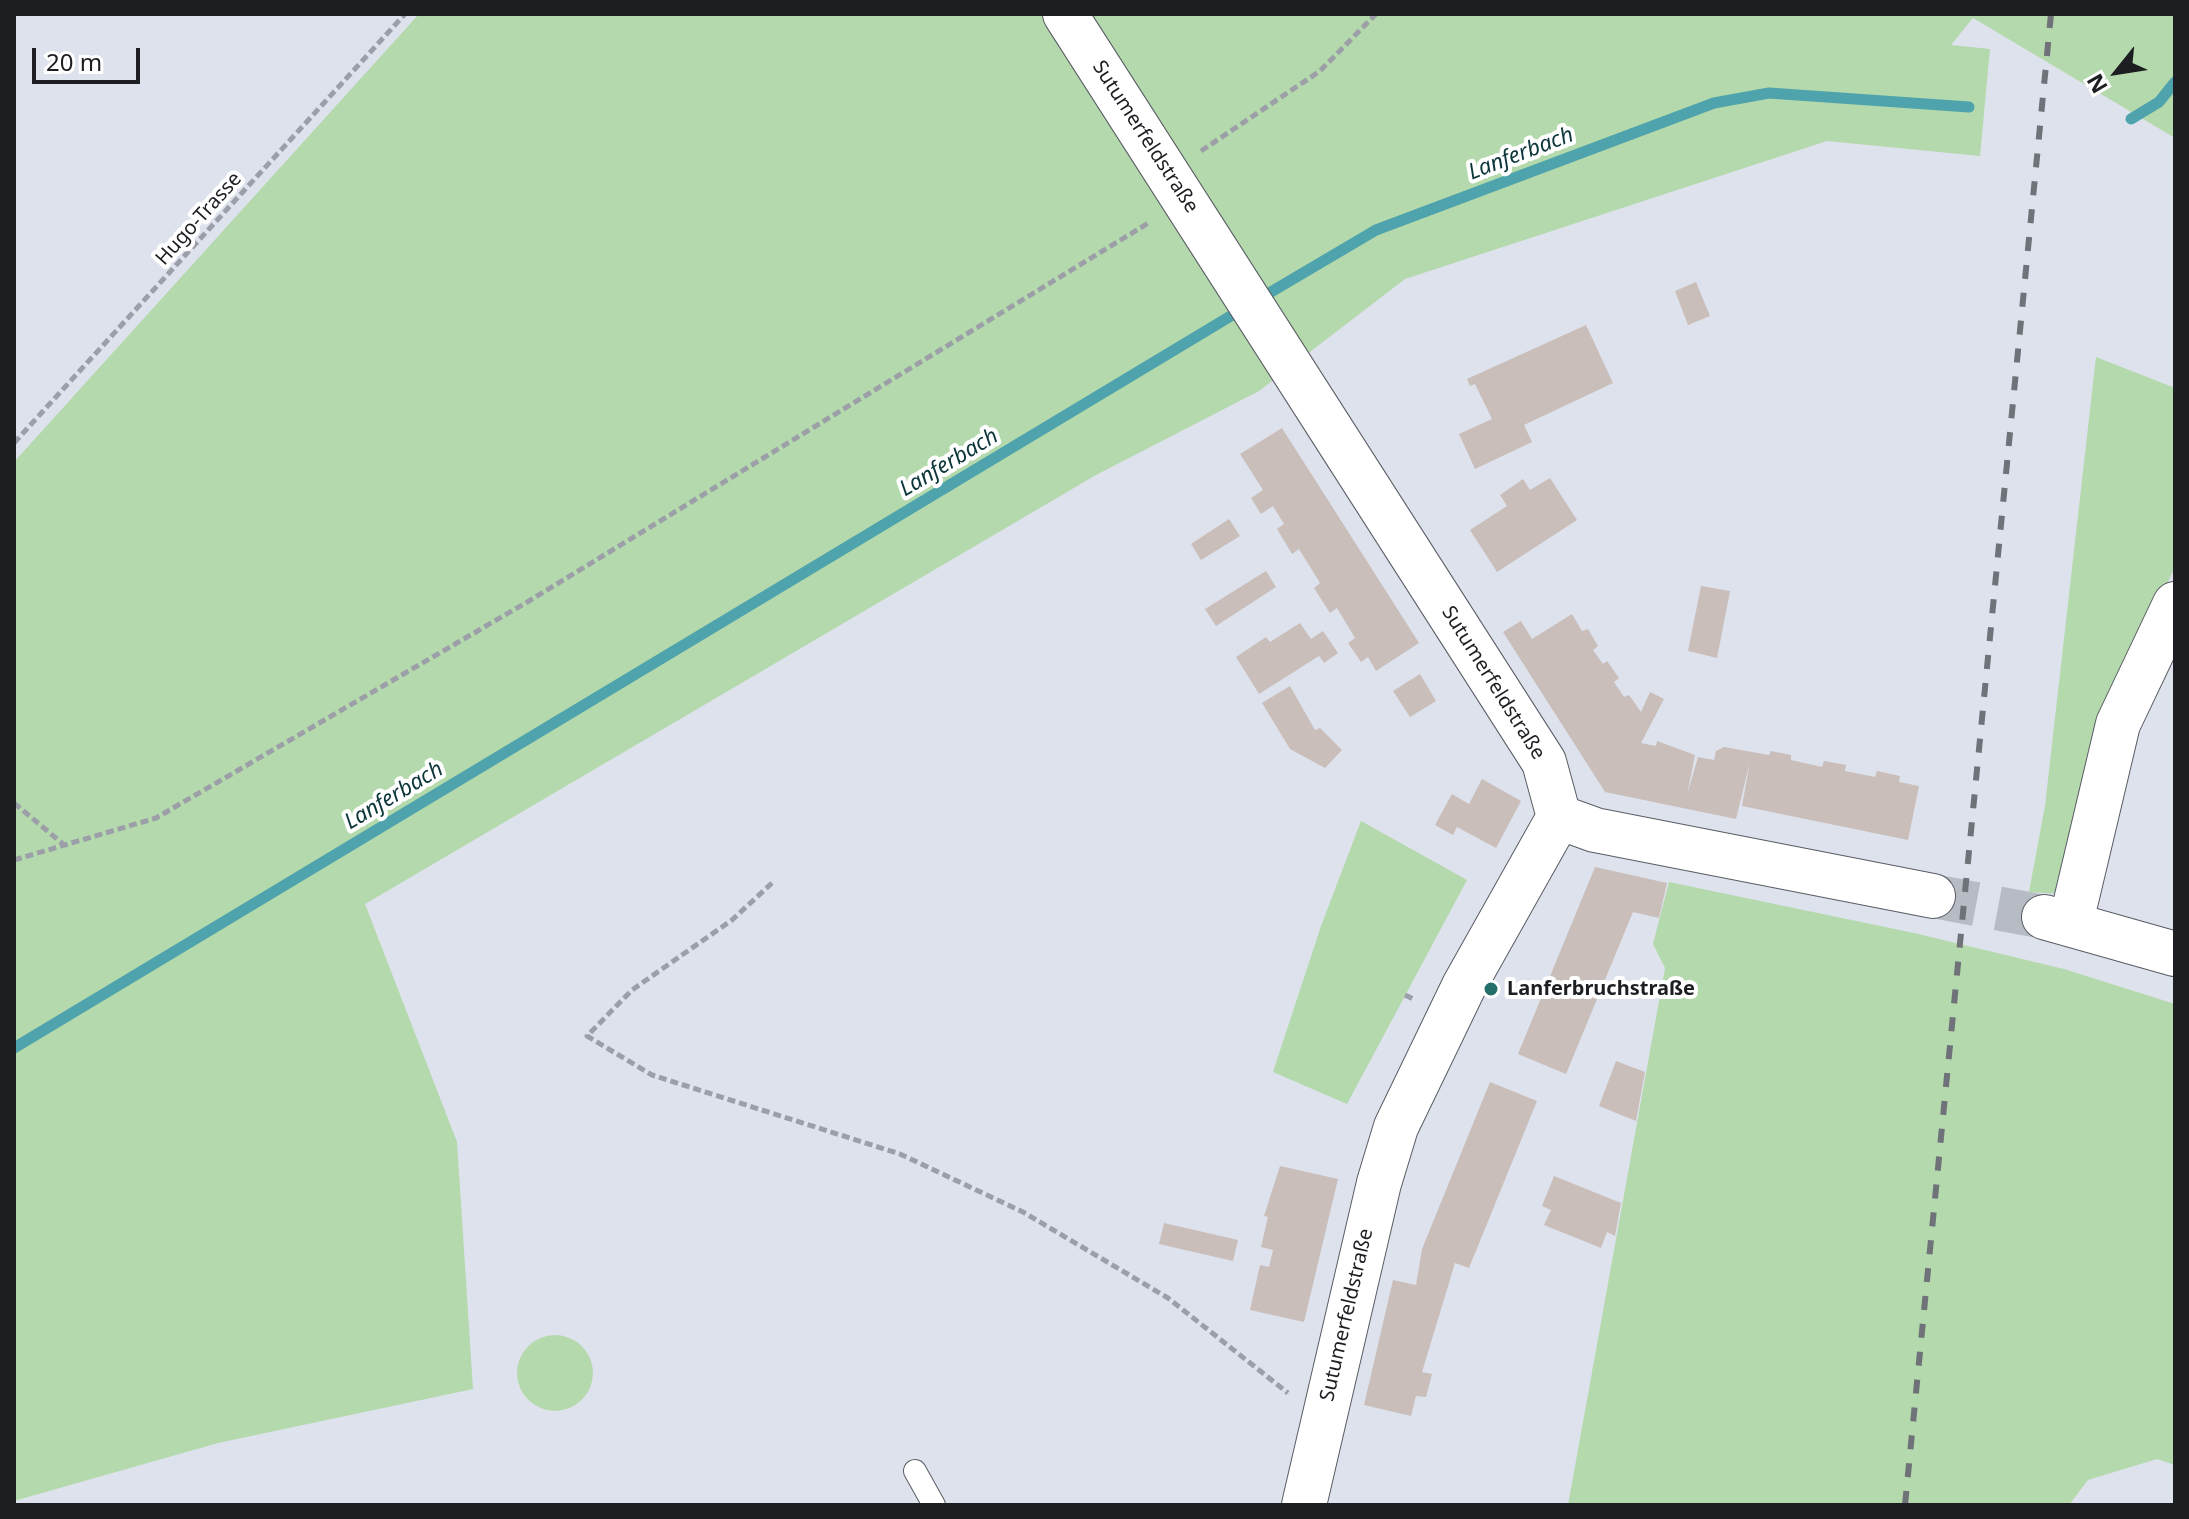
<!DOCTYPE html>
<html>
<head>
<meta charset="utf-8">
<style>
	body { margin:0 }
	#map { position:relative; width:2189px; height:1519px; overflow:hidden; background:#dee2ec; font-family:"Noto Sans",sans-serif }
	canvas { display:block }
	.frame { position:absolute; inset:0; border:16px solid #1d1e22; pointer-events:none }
	.north { position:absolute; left:2077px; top:32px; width:80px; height:80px; -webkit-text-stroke:6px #fff; paint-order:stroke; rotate:240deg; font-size:22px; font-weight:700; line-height:32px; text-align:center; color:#1d1e22 }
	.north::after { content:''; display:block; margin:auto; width:28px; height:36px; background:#1d1e22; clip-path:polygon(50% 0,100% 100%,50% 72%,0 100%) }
	.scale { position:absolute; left:32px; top:48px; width:108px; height:36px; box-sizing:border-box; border:4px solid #1d1e22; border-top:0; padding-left:10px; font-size:24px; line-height:28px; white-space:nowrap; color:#1d1e22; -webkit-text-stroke:6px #fff; paint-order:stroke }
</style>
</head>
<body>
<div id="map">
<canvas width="2189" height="1519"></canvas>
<div class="frame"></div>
<div class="north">N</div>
<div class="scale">20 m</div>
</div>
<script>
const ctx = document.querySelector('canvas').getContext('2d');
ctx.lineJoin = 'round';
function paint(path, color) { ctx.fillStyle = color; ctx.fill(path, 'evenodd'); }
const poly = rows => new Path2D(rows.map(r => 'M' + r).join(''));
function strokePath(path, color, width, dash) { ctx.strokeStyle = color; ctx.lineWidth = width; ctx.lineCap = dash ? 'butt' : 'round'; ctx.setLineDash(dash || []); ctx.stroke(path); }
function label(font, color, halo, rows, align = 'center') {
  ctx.font = font + ' "Noto Sans",sans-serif'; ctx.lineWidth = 8; ctx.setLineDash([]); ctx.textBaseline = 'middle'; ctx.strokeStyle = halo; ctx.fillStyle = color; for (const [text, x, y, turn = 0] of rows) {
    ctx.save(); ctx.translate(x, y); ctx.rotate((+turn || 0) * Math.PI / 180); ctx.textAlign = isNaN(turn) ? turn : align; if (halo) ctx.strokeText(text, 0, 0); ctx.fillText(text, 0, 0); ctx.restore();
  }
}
const green = poly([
	[419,14,2175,14,2175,138,1973,18,1951,45,1990,49,1980,156,1827,141,1405,279,1259,391,1096,475,365,904,457,1142,473,1389,218,1443,14,1501,14,462],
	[2096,357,2175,388,2175,567,2109,704,2060,894,2029,892,2045,806],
	[1361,821,1467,880,1347,1104,1273,1072,1321,926],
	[1669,882,1914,933,2064,969,2175,1004,2175,1465,2157,1459,2088,1480,2069,1505,1568,1505,1665,968,1653,944],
	'517 1373a38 38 0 1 1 76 0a38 38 0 1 1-76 0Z'
]);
const stream = poly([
	[2131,119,2159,102,2175,82],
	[1259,299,1376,230,1714,103,1769,93,1969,107],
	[14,1048,1244,308]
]);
const building = poly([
	[1696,282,1710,316,1688,325,1675,291],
	[1586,325,1613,383,1524,425,1532,442,1475,469,1459,434,1492,419,1475,384,1470,386,1467,379],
	[1282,428,1419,643,1376,671,1368,657,1361,662,1348,643,1355,638,1337,608,1330,613,1314,588,1320,583,1299,549,1292,554,1277,529,1284,524,1273,506,1261,514,1251,498,1263,490,1240,454],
	[1550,478,1577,520,1497,572,1470,530,1507,506,1500,495,1523,479,1530,490],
	[1229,519,1240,536,1201,560,1191,544],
	[1266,571,1276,587,1216,626,1205,609],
	[1701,586,1730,591,1717,658,1688,651],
	[1572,614,1582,631,1588,629,1598,646,1593,650,1603,664,1607,661,1619,678,1614,682,1624,697,1629,695,1641,712,1650,692,1664,699,1641,743,1656,746,1657,741,1695,755,1687,795,1698,757,1714,760,1716,751,1724,747,1769,755,1771,751,1791,755,1791,760,1822,767,1824,761,1846,765,1845,771,1875,777,1877,771,1900,776,1899,782,1919,786,1908,840,1742,806,1750,762,1736,819,1605,792,1503,632,1521,621,1532,639],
	[1300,623,1311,639,1323,631,1338,653,1324,663,1319,656,1259,694,1236,657,1266,637,1270,642],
	[1420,674,1436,701,1410,717,1393,691],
	[1290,686,1315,730,1320,728,1342,750,1325,768,1290,749,1262,703],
	[1482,779,1521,801,1496,848,1457,827,1453,835,1435,825,1452,794,1469,804],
	[1595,867,1667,883,1659,918,1633,912,1566,1074,1518,1054],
	[1616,1061,1645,1072,1636,1121,1599,1106],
	[1490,1082,1537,1101,1469,1268,1455,1263,1422,1372,1432,1374,1426,1397,1416,1396,1411,1416,1364,1405,1393,1280,1416,1285,1422,1249],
	[1280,1166,1338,1179,1304,1322,1250,1310,1260,1265,1269,1267,1273,1250,1261,1247,1268,1217,1264,1216],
	[1554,1176,1621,1203,1615,1236,1607,1232,1601,1248,1544,1225,1551,1210,1542,1206],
	[1164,1223,1238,1240,1233,1261,1159,1244]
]);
const minorTunnel = poly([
	[1933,896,2044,917]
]);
const path = poly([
	[1201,151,1320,71,1376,14],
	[14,443,405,14],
	[14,803,63,844],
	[14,860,156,818,529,601,1150,222],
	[772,883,732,920,632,990,587,1036,652,1075,900,1154,1023,1212,1168,1298,1288,1393],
	[1405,995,1415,1000]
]);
const service = poly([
	[915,1471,934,1505]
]);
const minor = poly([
	[1065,14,1544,762,1559,817,1464,986,1396,1127,1379,1183,1304,1505],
	[1559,817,1595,830,1933,896],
	[2044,917,2175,954],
	[2071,922,2118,724,2175,604]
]);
const rail = poly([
	[1905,1505,2051,14]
]);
const markers = [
	[1491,989,8,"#256f6a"]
];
const streetNames = [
	["Sutumerfeldstraße",1145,137,57],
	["Hugo-Trasse",199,219,-48],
	["Sutumerfeldstraße",1493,683,58],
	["Sutumerfeldstraße",1347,1315,-77]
];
const poiNames = [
	["Lanferbruchstraße",1507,989]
];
const waterNames = [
	["Lanferbach",1521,154,-21],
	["Lanferbach",949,463,-31],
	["Lanferbach",394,796,-31]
];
paint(green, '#b4d9ac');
strokePath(stream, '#4ea3ac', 11);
paint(building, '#c9beba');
strokePath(minorTunnel, '#b7bbc4', 44, [44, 22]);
strokePath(service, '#595c64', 24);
strokePath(minor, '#595c64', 46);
strokePath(path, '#9c9fa7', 5, [8, 4]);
strokePath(service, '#fff', 22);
strokePath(minor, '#fff', 44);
strokePath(rail, '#707279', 6, [14, 14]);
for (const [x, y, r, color] of markers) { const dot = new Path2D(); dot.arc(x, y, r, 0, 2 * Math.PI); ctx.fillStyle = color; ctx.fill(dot); strokePath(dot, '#fff', 3); }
label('20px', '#1d1e22', '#fff', streetNames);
label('bold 20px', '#1d1e22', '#fff', poiNames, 'left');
label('italic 22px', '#0c363a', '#fff', waterNames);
</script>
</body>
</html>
